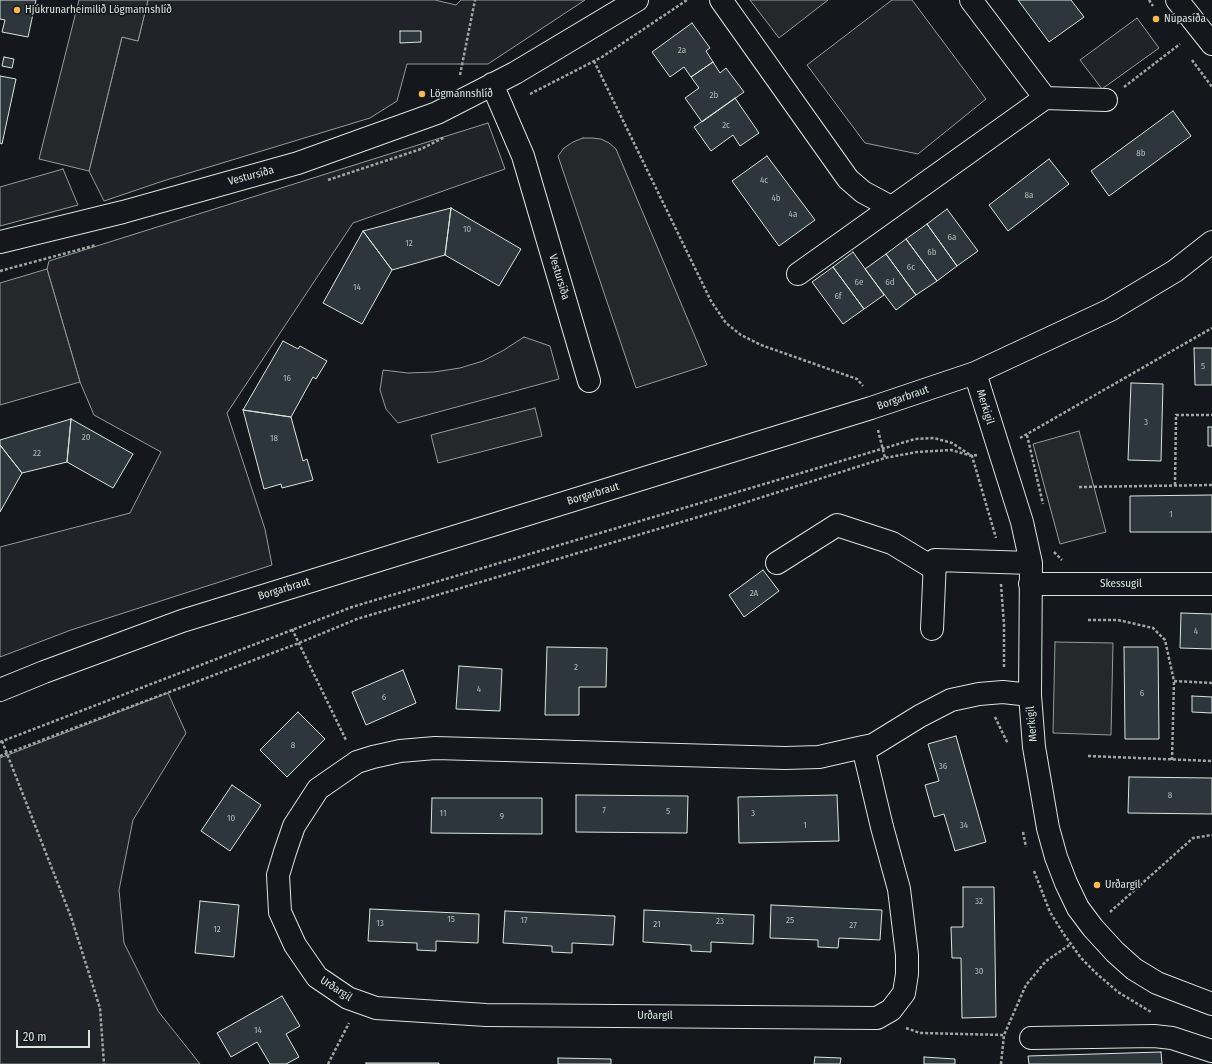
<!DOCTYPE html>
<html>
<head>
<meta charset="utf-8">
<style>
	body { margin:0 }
	#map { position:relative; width:1212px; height:1064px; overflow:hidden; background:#14181c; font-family:"Fira Sans Condensed",sans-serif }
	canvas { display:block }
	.scale { position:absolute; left:16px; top:1030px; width:74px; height:18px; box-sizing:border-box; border:2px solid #d8e6dc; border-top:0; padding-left:5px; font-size:12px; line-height:14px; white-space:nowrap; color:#d8e6dc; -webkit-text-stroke:3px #14181c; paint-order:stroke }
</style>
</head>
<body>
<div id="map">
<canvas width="1212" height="1064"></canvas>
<div class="scale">20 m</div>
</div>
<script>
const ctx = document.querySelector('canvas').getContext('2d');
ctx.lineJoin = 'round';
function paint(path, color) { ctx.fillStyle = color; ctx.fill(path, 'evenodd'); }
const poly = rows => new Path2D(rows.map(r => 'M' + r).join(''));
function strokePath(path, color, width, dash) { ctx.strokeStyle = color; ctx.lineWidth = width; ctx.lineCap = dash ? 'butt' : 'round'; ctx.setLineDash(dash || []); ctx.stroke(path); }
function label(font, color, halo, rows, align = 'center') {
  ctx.font = font + ' "Fira Sans Condensed",sans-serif'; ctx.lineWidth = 3; ctx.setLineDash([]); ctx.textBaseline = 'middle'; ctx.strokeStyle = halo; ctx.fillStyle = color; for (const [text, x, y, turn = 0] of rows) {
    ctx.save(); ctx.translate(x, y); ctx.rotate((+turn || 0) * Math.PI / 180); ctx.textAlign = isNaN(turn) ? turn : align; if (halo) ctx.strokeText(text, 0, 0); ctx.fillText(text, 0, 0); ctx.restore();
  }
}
const green = poly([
	[148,0,435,0,456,5,461,0,585,0,488,64,407,64,397,101,370,118,163,181,104,201,89,171,122,37,138,41,148,0],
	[892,0,912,0,986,99,918,154,865,143,807,65,892,0],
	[1137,18,1159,48,1102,89,1080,60,1137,18],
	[488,123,505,169,353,223,227,413,265,529,272,565,71,630,0,657,0,547,130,513,161,452,94,415,80,382,47,269,49,261,488,123],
	[63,169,78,205,0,226,0,187,63,169],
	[524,337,550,346,559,379,398,423,386,409,380,390,383,370,408,373,434,372,460,368,483,361,504,350,524,337],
	[168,693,186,733,133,820,119,890,124,943,158,1011,200,1064,0,1064,0,758,168,693]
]);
const parking = poly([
	[79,0,148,0,138,41,122,37,89,171,39,159,79,0],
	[750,0,828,0,779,38,750,0],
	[583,138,592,138,601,139,609,143,616,149,707,365,636,388,558,156,564,148,573,142,583,138],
	[47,269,80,382,0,405,0,283,47,269],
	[535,408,542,436,438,463,431,435,535,408],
	[1079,431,1106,532,1060,544,1033,444,1079,431],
	[1055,642,1113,643,1111,735,1053,733,1055,642]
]);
const building = poly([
	[0,0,36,0,28,37,2,32,5,20,0,19,0,0],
	[1018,0,1071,0,1084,17,1049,42,1018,0],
	[692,23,710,48,706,51,713,62,691,77,684,67,670,77,652,52,692,23],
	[400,31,421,31,421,42,400,43,400,31],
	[4,57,14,59,12,68,2,66,4,57],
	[713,62,720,73,726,68,744,92,702,122,685,98,699,88,691,77,713,62],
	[0,76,16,79,2,144,0,143,0,76],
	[735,98,759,133,740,146,733,135,711,151,694,127,735,98],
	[1173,111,1191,136,1109,196,1091,171,1173,111],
	[767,156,815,220,779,246,732,181,767,156],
	[1049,159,1069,184,1008,231,989,205,1049,159],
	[451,208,521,249,499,286,445,255,451,208],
	[451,208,445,255,392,270,363,231,451,208],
	[947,209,978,251,957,266,927,224,947,209],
	[927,224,957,266,937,281,906,239,927,224],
	[363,231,392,270,362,324,323,303,363,231],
	[906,239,937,281,916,295,886,254,906,239],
	[853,252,884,295,864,309,833,267,853,252],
	[886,254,916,295,896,310,865,269,886,254],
	[833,267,864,309,843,324,812,282,833,267],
	[283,341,298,349,300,346,327,361,316,379,313,377,291,417,243,410,283,341],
	[1194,348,1212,348,1212,385,1195,385,1194,348],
	[1131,383,1163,384,1161,461,1128,460,1131,383],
	[243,410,291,417,303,461,307,459,313,480,282,488,281,484,264,489,243,410],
	[71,419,133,454,113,488,67,462,71,419],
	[71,419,67,462,22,473,0,445,0,440,71,419],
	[1208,427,1212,427,1212,446,1208,446,1208,427],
	[0,445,22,473,0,512,0,445],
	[1212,495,1212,532,1130,532,1130,496,1212,495],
	[763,570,779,591,744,617,729,595,763,570],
	[1181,613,1212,614,1212,649,1180,648,1181,613],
	[547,647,607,648,606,687,579,687,579,715,545,715,547,647],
	[1124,647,1158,647,1159,739,1125,739,1124,647],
	[459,666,502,669,500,711,456,709,459,666],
	[403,670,416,703,366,725,352,692,403,670],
	[1192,696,1212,697,1212,713,1192,712,1192,696],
	[298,712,325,739,287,777,260,750,298,712],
	[956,736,986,842,955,851,944,814,934,817,925,785,939,781,928,744,956,736],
	[1129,777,1212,778,1212,814,1128,813,1129,777],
	[232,785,261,805,230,851,201,831,232,785],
	[576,795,688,796,687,833,576,832,576,795],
	[837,795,839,841,739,843,738,797,837,795],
	[432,798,542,798,542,834,431,833,432,798],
	[963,887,994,887,996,1017,962,1018,961,958,952,958,951,927,963,927,963,887],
	[200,901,239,905,234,957,195,953,200,901],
	[771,905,882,910,880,940,839,938,838,948,818,947,818,940,770,938,771,905],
	[370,909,479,914,478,943,436,941,436,951,417,950,417,943,368,941,370,909],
	[644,910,754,915,753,944,711,942,711,952,691,951,691,945,643,942,644,910],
	[505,911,615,916,613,945,572,943,572,953,552,952,552,946,503,943,505,911],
	[282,996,300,1026,286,1034,299,1057,286,1064,270,1064,257,1042,231,1057,217,1033,282,996],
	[1161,1052,1162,1064,1029,1064,1028,1056,1161,1052],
	[815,1057,841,1058,840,1064,814,1064,815,1057],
	[924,1057,955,1059,955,1064,924,1064,924,1057],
	[558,1058,611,1059,611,1064,558,1064,558,1058],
	[366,1063,439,1063,439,1064,366,1064,366,1063]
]);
const path = poly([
	[1149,0,1153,6],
	[1192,60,1212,87],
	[594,61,711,301,726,323,741,335,761,345,857,379,863,386],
	[460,75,475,0],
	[1124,87,1180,44],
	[530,94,602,57,687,0],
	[328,180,421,149,445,137],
	[0,271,96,245],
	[878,430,885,458],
	[1027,435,1043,504],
	[1020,438,1212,328],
	[1175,485,1176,415,1212,415],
	[1079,487,1212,485],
	[1054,552,1062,560],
	[1001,584,1004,625,1004,669],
	[1088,620,1118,620,1153,628,1165,640,1174,681,1212,683],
	[292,629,346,740],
	[995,717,1008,744],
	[2,741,71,917,100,1008,104,1064],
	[0,742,352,607,915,439,934,438,952,443,972,456,996,538],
	[0,756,299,643,357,619,725,509,885,458,917,452,951,450,972,456,977,455],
	[1088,756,1212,761],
	[1172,760,1174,681],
	[1023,832,1026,847],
	[1034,871,1050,912,1063,933,1081,958,1097,974,1118,992,1151,1012],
	[1110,912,1193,838,1212,835],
	[906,1028,920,1033,1004,1035,1026,985,1046,961,1071,944],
	[328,1064,349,1023],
	[1001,1064,1004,1035]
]);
const minor = poly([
	[721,0,848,179,863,192,891,207],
	[971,0,1045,98],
	[1177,0,1212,44],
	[492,84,523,156,589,381],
	[0,242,123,212,298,163,437,113,515,73,637,0],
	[798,274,1045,98,1106,100],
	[975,373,1022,522,1031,563,1030,695,1034,747,1048,828,1056,857,1066,883,1078,908,1093,928,1115,952,1134,969,1157,983,1212,1004],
	[777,563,837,525,892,543,935,569],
	[1030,584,1212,584],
	[932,629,935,560,1031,563],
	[0,690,44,672,182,621,871,408,975,373,1110,310,1175,271,1212,242],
	[863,747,882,827,899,889,907,955,907,974,904,993,891,1010,877,1018,486,1015,376,1008,348,998,317,977,295,945,280,912,278,875,285,852,294,826,318,789,357,762,373,757,400,751,435,748,785,758,819,757,863,747,873,745,920,716,951,700,979,694,1003,692,1030,695],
	[1031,1038,1154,1036,1172,1038,1212,1051]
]);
const markers = [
	[17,10,4,"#ffb74d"],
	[1156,19,4,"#ffb74d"],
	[422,94,4,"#ffb74d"],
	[1097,885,4,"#ffb74d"]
];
const numberNames = [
	["2a",682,50],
	["2b",714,95],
	["2c",726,125],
	["8b",1141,153],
	["4c",764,180],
	["8a",1029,195],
	["4b",776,198],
	["4a",793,214],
	["10",467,229],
	["6a",952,237],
	["12",409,243],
	["6b",932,252],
	["6c",911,267],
	["6e",859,282],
	["6d",890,282],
	["14",357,287],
	["6f",838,296],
	["5",1203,366],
	["16",287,378],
	["3",1146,422],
	["20",86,437],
	["18",274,438],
	["22",37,453],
	["1",1171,514],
	["2A",754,593],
	["4",1196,631],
	["2",576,667],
	["4",479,689],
	["6",1142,693],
	["6",384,697],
	["8",293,745],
	["36",943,766],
	["8",1170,795],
	["7",604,810],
	["5",668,811],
	["11",443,813],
	["3",753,813],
	["9",502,816],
	["10",231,818],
	["1",805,825],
	["34",964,825],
	["32",979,901],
	["15",451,919],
	["17",524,920],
	["25",790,920],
	["23",720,921],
	["13",380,923],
	["21",657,924],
	["27",853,925],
	["12",217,929],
	["30",979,971],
	["14",258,1030]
];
const poiNames = [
	["Hjúkrunarheimilið Lögmannshlíð",25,10],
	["Núpasíða",1164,19],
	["Lögmannshlíð",430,94],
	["Urðargil",1105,885]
];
const streetNames = [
	["Vestursíða",251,176,-15],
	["Vestursíða",559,277,73],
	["Borgarbraut",903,398,-19],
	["Merkigil",985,407,73],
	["Borgarbraut",593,494,-17],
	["Skessugil",1121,584],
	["Borgarbraut",284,589,-17],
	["Merkigil",1032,724,-95],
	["Urðargil",336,989,33],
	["Urðargil",655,1016]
];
paint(green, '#202428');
strokePath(green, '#939e99', 1);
paint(parking, '#24282b');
strokePath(parking, '#939e99', 1);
paint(building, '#2c363c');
strokePath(building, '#d8e6dc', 1);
strokePath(minor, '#d8e6dc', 24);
strokePath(path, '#9da8a2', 2.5, [3, 2]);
strokePath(minor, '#14181c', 22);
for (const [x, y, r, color] of markers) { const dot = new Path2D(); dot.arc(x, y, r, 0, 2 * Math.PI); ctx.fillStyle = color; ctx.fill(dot); strokePath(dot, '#14181c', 1.5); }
label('9px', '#adbab4', null, numberNames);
label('11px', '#d8e6dc', '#14181c', poiNames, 'left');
label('11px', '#d8e6dc', '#14181c', streetNames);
</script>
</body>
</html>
